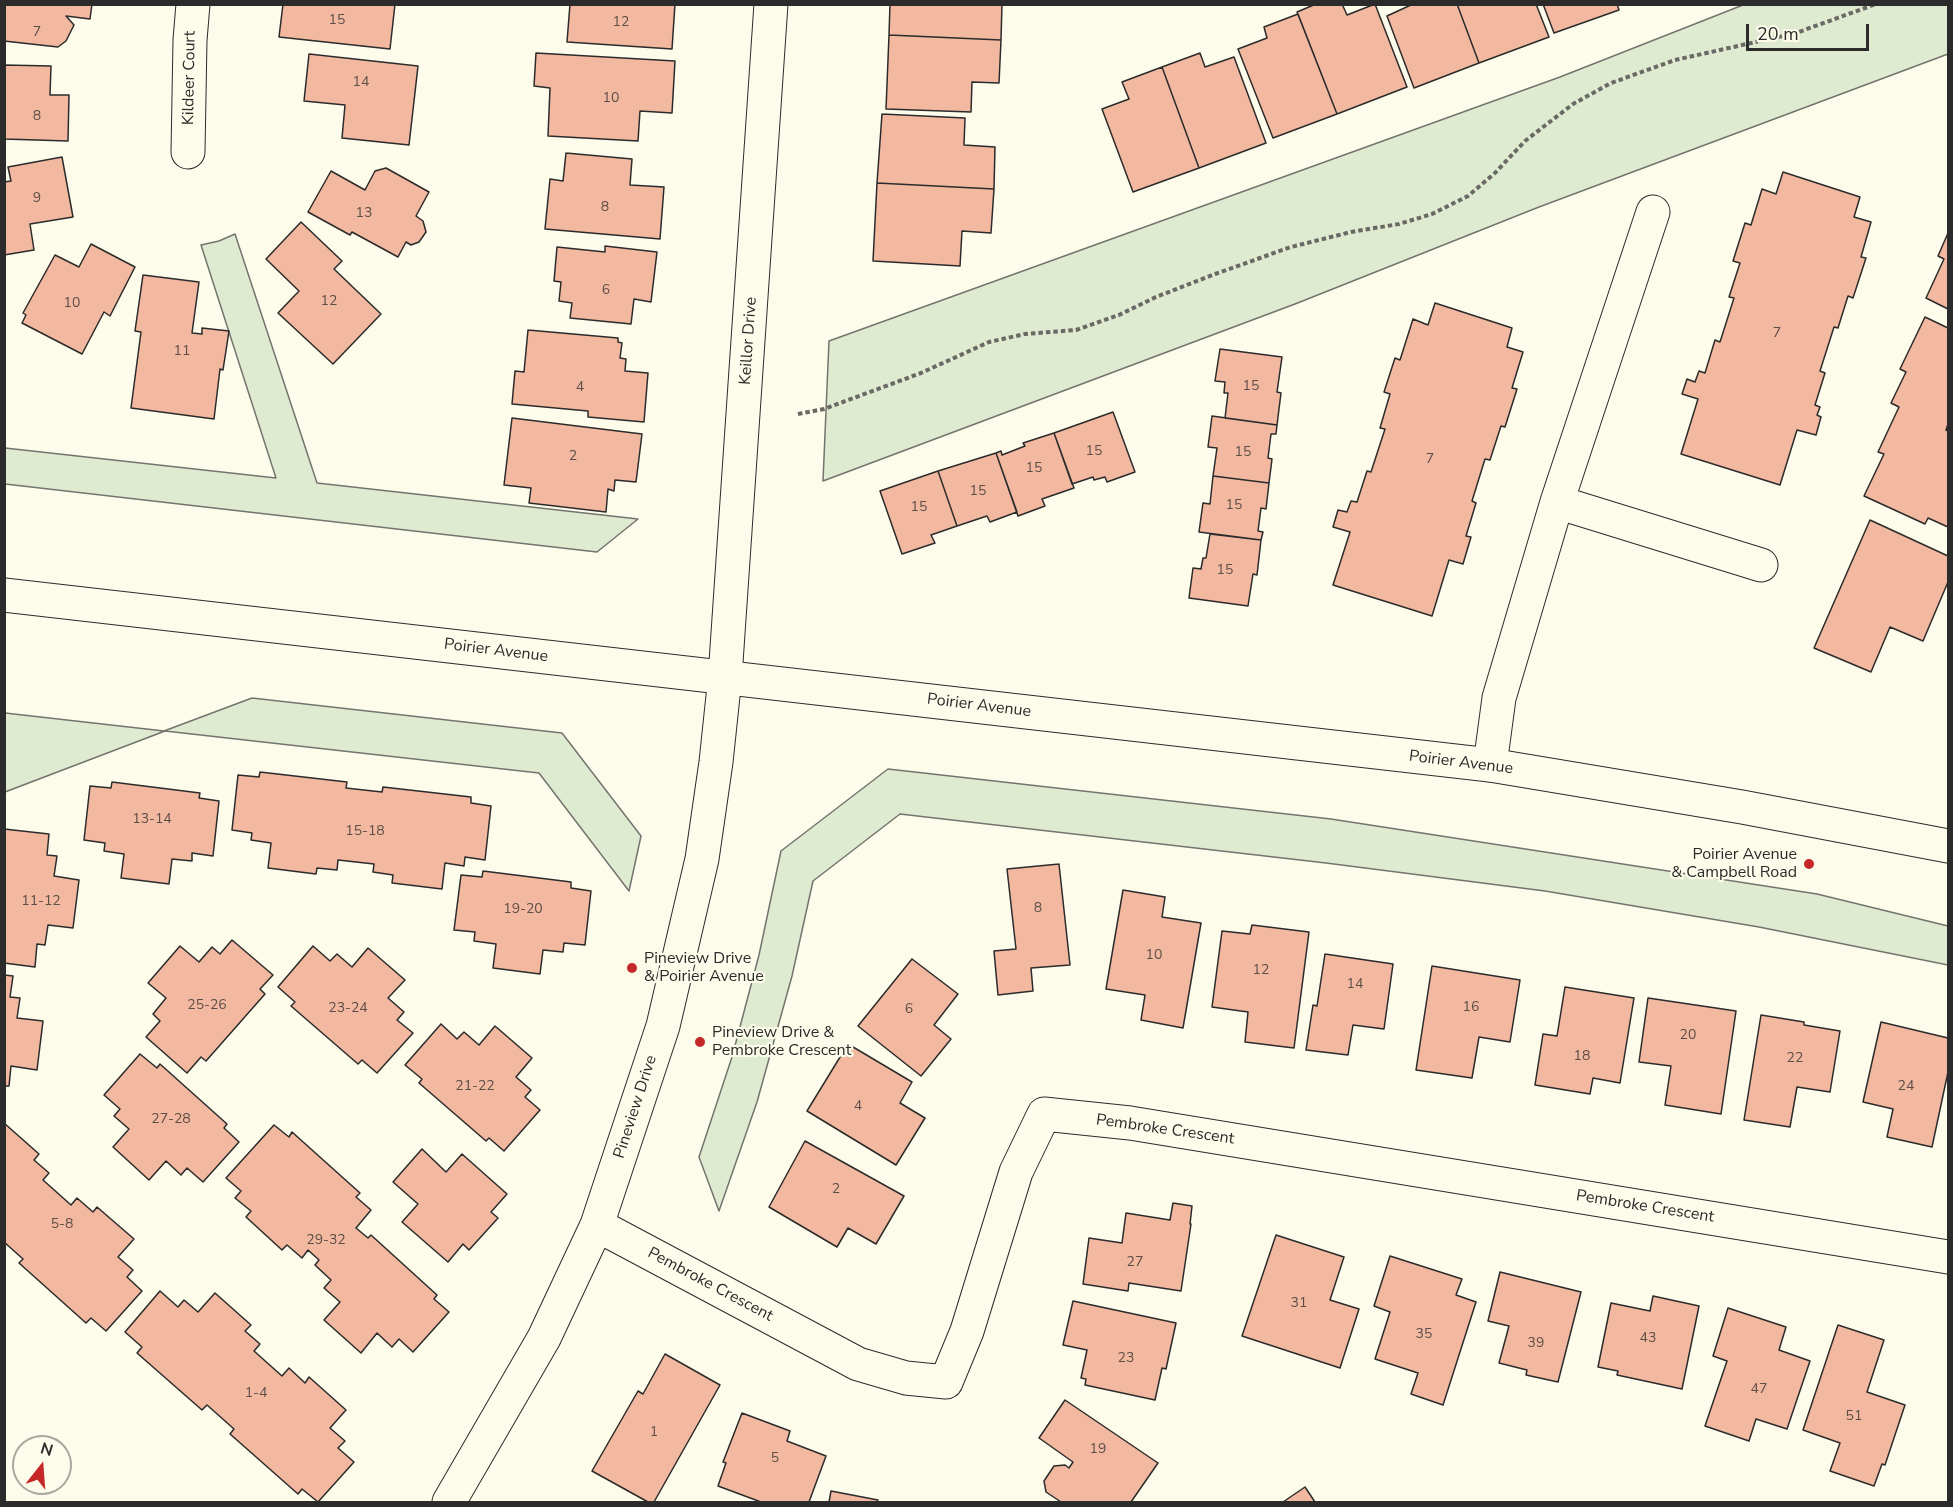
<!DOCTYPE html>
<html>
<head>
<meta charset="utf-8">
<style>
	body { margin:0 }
	#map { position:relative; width:1953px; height:1507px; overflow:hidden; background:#fdfbea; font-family:"Nunito Sans",sans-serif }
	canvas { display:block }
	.frame { position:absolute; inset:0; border:6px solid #2b2b2b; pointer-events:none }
	.north { position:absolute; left:12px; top:1435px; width:60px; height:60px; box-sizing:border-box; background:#fdfbea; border:2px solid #a9a89e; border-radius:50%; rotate:17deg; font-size:16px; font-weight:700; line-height:24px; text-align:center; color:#2b2b2b }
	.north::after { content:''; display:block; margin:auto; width:21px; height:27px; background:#c62828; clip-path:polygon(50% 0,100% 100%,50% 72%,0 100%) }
	.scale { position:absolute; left:1746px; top:24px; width:123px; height:27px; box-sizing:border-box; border:3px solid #2b2b2b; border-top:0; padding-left:8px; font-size:18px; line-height:21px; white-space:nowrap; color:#2b2b2b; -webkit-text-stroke:4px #fdfbea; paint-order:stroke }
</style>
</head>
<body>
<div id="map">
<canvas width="1953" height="1507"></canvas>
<div class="frame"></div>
<div class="north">N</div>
<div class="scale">20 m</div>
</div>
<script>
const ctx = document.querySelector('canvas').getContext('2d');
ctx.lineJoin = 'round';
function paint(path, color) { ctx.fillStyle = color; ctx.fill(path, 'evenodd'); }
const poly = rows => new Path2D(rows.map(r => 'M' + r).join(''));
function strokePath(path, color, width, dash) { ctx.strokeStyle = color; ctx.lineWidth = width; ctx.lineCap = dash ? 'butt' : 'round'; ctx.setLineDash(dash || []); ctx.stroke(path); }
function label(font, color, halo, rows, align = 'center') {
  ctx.font = font + ' "Nunito Sans",sans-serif'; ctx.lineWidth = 4.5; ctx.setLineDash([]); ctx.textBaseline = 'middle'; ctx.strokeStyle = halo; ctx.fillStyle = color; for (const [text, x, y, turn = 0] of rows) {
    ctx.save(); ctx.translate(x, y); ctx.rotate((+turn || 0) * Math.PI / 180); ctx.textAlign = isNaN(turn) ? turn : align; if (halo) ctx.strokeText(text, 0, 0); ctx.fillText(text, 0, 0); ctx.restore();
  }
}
const green = poly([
	[1743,5,1948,5,1948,54,1539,207,1295,304,823,481,829,341,1560,77,1743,5],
	[235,234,317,483,638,519,597,552,5,484,5,448,276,478,201,245,219,241,235,234],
	[252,698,562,733,641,836,629,891,539,773,165,731,5,792,5,713,164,731,252,698],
	[888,769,1331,819,1817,894,1948,926,1948,965,1759,927,1545,891,1326,863,900,814,813,881,792,976,757,1102,719,1211,699,1157,732,1057,759,955,781,851,888,769]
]);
const building = poly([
	[4,4,92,4,90,19,66,16,74,25,66,41,58,47,4,41,4,4],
	[283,4,395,4,390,49,279,37,283,4],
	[570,4,675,4,672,49,567,42,570,4],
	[890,4,1002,4,1001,40,889,35,890,4],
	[1316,4,1342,4,1347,15,1375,4,1407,87,1337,114,1297,12,1316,4],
	[1413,4,1457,4,1479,63,1414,88,1387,16,1413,4],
	[1457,4,1536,4,1549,37,1479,63,1457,4],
	[1543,4,1617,4,1619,10,1554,33,1543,4],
	[1298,14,1337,114,1273,138,1238,49,1267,38,1264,27,1298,14],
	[889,35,1001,40,999,83,972,82,971,112,886,109,889,35],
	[536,53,675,61,672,113,640,111,638,141,548,136,550,88,534,86,536,53],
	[1200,53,1205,67,1234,57,1266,143,1199,168,1162,67,1200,53],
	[309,54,418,66,409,145,342,138,345,105,304,101,309,54],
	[4,65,51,66,50,95,69,95,68,141,4,139,4,65],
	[1162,67,1199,168,1133,192,1102,109,1129,99,1122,82,1162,67],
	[882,114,965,118,964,145,995,147,994,189,877,183,882,114],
	[566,153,632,159,630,185,664,187,660,239,545,229,550,179,563,181,566,153],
	[62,157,73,217,30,224,34,250,4,255,4,182,11,181,8,167,62,157],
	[386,168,429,192,416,216,423,221,426,232,419,242,411,245,406,242,398,257,352,232,350,235,308,212,331,171,365,190,375,171,386,168],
	[1783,172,1860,197,1854,217,1871,222,1861,257,1866,258,1853,298,1848,296,1838,328,1834,327,1820,371,1825,373,1815,405,1820,407,1817,415,1821,417,1816,435,1797,430,1780,485,1681,454,1698,399,1682,394,1687,379,1695,382,1699,371,1705,373,1715,340,1720,342,1734,298,1729,297,1740,263,1733,261,1745,223,1751,225,1762,189,1776,194,1783,172],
	[877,183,994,189,991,233,962,231,960,266,873,261,877,183],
	[301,222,342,261,334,269,381,314,333,364,278,313,299,291,266,259,301,222],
	[1948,233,1948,309,1926,298,1944,259,1938,256,1948,233],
	[91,244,135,267,110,316,104,312,82,354,22,323,26,315,23,313,55,255,79,267,91,244],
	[605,246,657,252,651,302,634,299,631,324,570,318,572,303,559,301,561,282,554,281,557,247,605,252,605,246],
	[143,275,199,282,192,333,202,334,202,328,229,331,223,370,220,369,214,419,131,408,141,332,135,331,143,275],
	[1435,303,1512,328,1507,347,1523,352,1512,388,1517,389,1505,427,1501,426,1490,460,1485,459,1472,501,1476,503,1466,536,1471,537,1463,564,1449,560,1432,616,1333,585,1350,532,1333,527,1338,510,1347,512,1351,501,1357,502,1367,471,1371,472,1385,429,1380,428,1390,394,1384,392,1395,358,1400,360,1413,319,1428,325,1435,303],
	[1925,317,1948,328,1948,424,1946,430,1948,431,1948,527,1928,518,1925,524,1864,496,1884,454,1878,452,1899,407,1891,403,1906,372,1900,369,1925,317],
	[528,330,618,338,618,342,622,343,620,358,626,359,625,371,648,373,644,422,588,417,588,411,512,404,515,371,524,372,528,330],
	[1220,349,1282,357,1277,392,1281,393,1277,425,1225,418,1228,393,1224,393,1225,382,1215,381,1220,349],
	[1113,412,1135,472,1107,482,1105,477,1094,480,1093,477,1072,484,1054,433,1113,412],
	[1212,416,1277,425,1276,434,1271,434,1268,458,1272,459,1269,483,1213,476,1217,448,1208,447,1212,416],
	[512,418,642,434,636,482,615,480,614,491,608,489,606,512,529,503,531,488,504,485,512,418],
	[1054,433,1074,488,1042,499,1045,506,1018,516,996,453,1001,451,1002,455,1025,446,1023,443,1054,433],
	[996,453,1017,512,990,522,987,516,957,526,938,471,996,453],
	[938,471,957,526,931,535,935,543,902,554,880,491,938,471],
	[1213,476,1269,483,1266,509,1261,508,1258,531,1263,532,1261,540,1199,532,1203,503,1210,504,1213,476],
	[1870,520,1948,556,1948,582,1923,641,1890,627,1871,672,1814,648,1870,520],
	[1210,534,1261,540,1257,575,1253,574,1248,606,1189,598,1193,568,1201,569,1203,558,1206,558,1210,534],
	[260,772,347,782,346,788,382,792,383,787,471,797,471,803,491,806,485,860,465,857,464,866,445,863,442,889,392,883,393,875,373,872,374,864,338,860,337,870,317,868,316,874,268,868,271,843,251,840,252,833,232,830,238,775,259,777,260,772],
	[112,782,200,793,199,798,219,801,213,856,192,853,192,861,172,859,169,884,121,878,124,854,104,851,105,843,84,840,90,786,111,788,112,782],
	[4,829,49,834,47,855,57,856,54,876,79,880,73,928,48,925,45,945,37,944,35,967,4,963,4,829],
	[1059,864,1070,965,1031,968,1033,991,998,995,994,951,1016,949,1007,869,1059,864],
	[483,871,571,882,571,888,591,891,585,945,564,943,563,952,543,950,540,974,493,968,496,944,474,941,475,932,454,930,461,875,482,877,483,871],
	[1123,890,1165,897,1162,917,1201,923,1183,1028,1141,1020,1145,995,1106,989,1123,890],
	[1252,925,1309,932,1294,1048,1245,1042,1248,1012,1212,1007,1222,931,1250,934,1252,925],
	[232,940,273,975,260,989,265,994,206,1061,201,1057,187,1073,146,1037,160,1021,153,1014,166,998,148,983,180,946,199,962,212,947,220,954,232,940],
	[313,946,330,961,337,954,352,967,368,948,405,980,388,998,404,1012,397,1020,413,1033,377,1073,362,1060,358,1064,291,1006,295,1002,278,987,313,946],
	[1325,954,1393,964,1384,1029,1353,1025,1348,1055,1306,1050,1313,1005,1317,1006,1325,954],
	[912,959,958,994,934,1025,951,1039,921,1076,858,1026,912,959],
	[1432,966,1520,980,1510,1042,1479,1037,1472,1078,1416,1070,1432,966],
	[4,975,13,976,10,997,20,998,17,1018,43,1021,37,1070,11,1066,9,1086,4,1086,4,975],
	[1565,987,1634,998,1620,1083,1593,1078,1590,1094,1535,1085,1543,1034,1557,1036,1565,987],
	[1648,998,1736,1011,1721,1114,1665,1105,1671,1066,1639,1062,1648,998],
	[1761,1015,1804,1022,1804,1025,1840,1031,1830,1092,1797,1087,1790,1127,1744,1120,1761,1015],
	[1881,1022,1948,1038,1948,1072,1932,1147,1887,1137,1893,1109,1863,1102,1881,1022],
	[441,1024,457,1039,464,1032,479,1045,495,1026,532,1058,516,1077,531,1090,525,1097,540,1110,504,1151,489,1138,486,1141,419,1083,422,1079,405,1065,441,1024],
	[848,1044,912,1082,900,1103,925,1118,896,1165,807,1111,848,1044],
	[140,1054,157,1068,160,1064,227,1124,224,1128,239,1142,203,1182,187,1168,181,1175,166,1161,149,1180,113,1147,129,1129,114,1116,120,1109,104,1095,140,1054],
	[4,1123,39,1154,34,1160,49,1173,43,1180,71,1205,77,1198,93,1212,97,1207,134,1239,118,1257,133,1270,127,1277,142,1291,106,1331,91,1318,86,1323,19,1263,23,1259,4,1242,4,1123],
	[274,1125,289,1137,292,1132,360,1193,356,1197,371,1210,356,1228,368,1238,371,1235,437,1295,434,1299,449,1312,413,1352,399,1339,392,1347,377,1333,361,1353,324,1320,340,1302,324,1288,331,1280,315,1265,319,1260,308,1250,302,1258,287,1245,282,1250,246,1217,251,1211,235,1198,241,1191,226,1178,274,1125],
	[805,1141,904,1196,876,1244,848,1228,837,1247,769,1207,805,1141],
	[422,1149,446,1172,462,1154,507,1194,491,1212,498,1218,469,1250,463,1244,448,1262,402,1222,418,1204,393,1182,422,1149],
	[1173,1203,1192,1206,1190,1224,1191,1224,1181,1291,1129,1283,1128,1291,1083,1284,1089,1238,1122,1243,1126,1213,1170,1220,1173,1203],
	[1276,1235,1344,1257,1330,1300,1359,1309,1340,1368,1242,1336,1276,1235],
	[1390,1256,1462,1279,1456,1295,1476,1302,1443,1405,1411,1394,1418,1373,1375,1359,1390,1312,1374,1306,1390,1256],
	[1500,1272,1581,1292,1558,1382,1526,1375,1527,1370,1499,1363,1509,1326,1488,1321,1500,1272],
	[160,1291,178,1307,184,1300,198,1312,215,1293,251,1325,245,1331,260,1344,254,1351,282,1376,289,1368,305,1383,309,1377,346,1410,330,1428,345,1441,338,1448,354,1462,318,1502,302,1489,298,1494,230,1434,234,1429,207,1405,202,1410,137,1353,142,1347,125,1332,160,1291],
	[1653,1296,1699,1306,1682,1389,1617,1375,1618,1371,1598,1367,1611,1303,1650,1311,1653,1296],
	[1073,1301,1176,1323,1166,1369,1162,1368,1155,1400,1085,1385,1086,1379,1081,1378,1087,1350,1063,1345,1073,1301],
	[1728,1308,1786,1327,1779,1350,1810,1361,1787,1429,1756,1419,1749,1441,1705,1426,1727,1361,1713,1356,1728,1308],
	[1838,1325,1884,1340,1867,1392,1905,1405,1885,1465,1882,1464,1874,1486,1830,1471,1840,1443,1803,1430,1838,1325],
	[665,1354,720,1385,654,1502,648,1502,592,1471,638,1391,643,1394,665,1354],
	[1065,1400,1158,1463,1131,1502,1061,1502,1046,1492,1044,1481,1054,1466,1065,1465,1069,1468,1073,1462,1039,1438,1065,1400],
	[742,1413,790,1431,787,1441,826,1456,809,1502,761,1502,718,1486,726,1463,723,1462,742,1413],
	[1305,1487,1315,1502,1283,1502,1305,1487],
	[831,1491,878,1500,877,1502,829,1502,831,1491]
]);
const path = poly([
	[798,414,824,409,921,373,989,342,1025,334,1076,330,1119,315,1156,297,1215,274,1291,247,1351,232,1399,224,1432,214,1468,196,1495,173,1525,141,1573,104,1611,83,1675,60,1796,33,1876,4]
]);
const minor = poly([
	[188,152,190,40,193,4],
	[1557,502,1761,565],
	[1490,765,1499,698,1557,502,1653,212],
	[597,1225,858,1364,906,1378,946,1382,967,1331,1016,1172,1044,1114,1130,1123,1948,1257],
	[449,1502,544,1338,597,1225,663,1026,702,859,716,762,725,677,771,4]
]);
const major = poly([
	[4,595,1490,765,1742,807,1948,846]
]);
const markers = [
	[1809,864,6,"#c62828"],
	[632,968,6,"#c62828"],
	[700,1042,6,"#c62828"]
];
const numberNames = [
	["15",337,21],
	["12",621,23],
	["7",37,33],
	["14",361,83],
	["10",611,99],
	["8",37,117],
	["9",37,199],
	["8",605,208],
	["13",364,214],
	["6",606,291],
	["12",329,302],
	["10",72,304],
	["7",1777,334],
	["11",182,352],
	["15",1251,387],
	["4",580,388],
	["15",1094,452],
	["15",1243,453],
	["2",573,457],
	["7",1430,460],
	["15",1034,469],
	["15",978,492],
	["15",1234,506],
	["15",919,508],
	["15",1225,571],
	["13-14",152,820],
	["15-18",365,832],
	["11-12",41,902],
	["8",1038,909],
	["19-20",523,910],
	["10",1154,956],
	["12",1261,971],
	["14",1355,985],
	["25-26",207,1006],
	["16",1471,1008],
	["23-24",348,1009],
	["6",909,1010],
	["20",1688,1036],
	["18",1582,1057],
	["22",1795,1059],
	["21-22",475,1087],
	["24",1906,1087],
	["4",858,1107],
	["27-28",171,1120],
	["2",836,1190],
	["5-8",62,1225],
	["29-32",326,1241],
	["27",1135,1263],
	["31",1299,1304],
	["35",1424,1335],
	["43",1648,1339],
	["39",1536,1344],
	["23",1126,1359],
	["47",1759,1390],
	["1-4",256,1394],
	["51",1854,1417],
	["1",654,1433],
	["19",1098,1450],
	["5",775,1459]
];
const streetNames = [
	["Kildeer Court",190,78,-89],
	["Keillor Drive",749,341,-86],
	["Poirier Avenue",496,651,7],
	["Poirier Avenue",979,706,7],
	["Poirier Avenue",1461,763,7],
	["Pineview Drive",636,1107,-72],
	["Pembroke Crescent",1165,1130,8],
	["Pembroke Crescent",1645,1207,9],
	["Pembroke Crescent",710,1285,28]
];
const poiNames = [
	["Poirier Avenue",1797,855,"right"],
	["& Campbell Road",1797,873,"right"],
	["Pineview Drive",644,959],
	["& Poirier Avenue",644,977],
	["Pineview Drive &",712,1033],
	["Pembroke Crescent",712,1051]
];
paint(green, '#deebd1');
strokePath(green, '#74746e', 1.5);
paint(building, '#f2b8a0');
strokePath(building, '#2b2b2b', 1.5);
strokePath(minor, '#2b2b2b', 35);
strokePath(major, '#2b2b2b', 35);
strokePath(path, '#6a6964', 4, [4.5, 3]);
strokePath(minor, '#fdfbea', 33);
strokePath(major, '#fdfbea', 33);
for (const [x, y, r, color] of markers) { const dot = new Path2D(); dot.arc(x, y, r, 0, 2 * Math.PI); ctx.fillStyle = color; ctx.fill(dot); strokePath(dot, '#fdfbea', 2); }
label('14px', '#5d4e48', null, numberNames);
label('16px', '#2b2b2b', '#fdfbea', streetNames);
label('16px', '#2b2b2b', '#fdfbea', poiNames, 'left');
</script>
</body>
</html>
